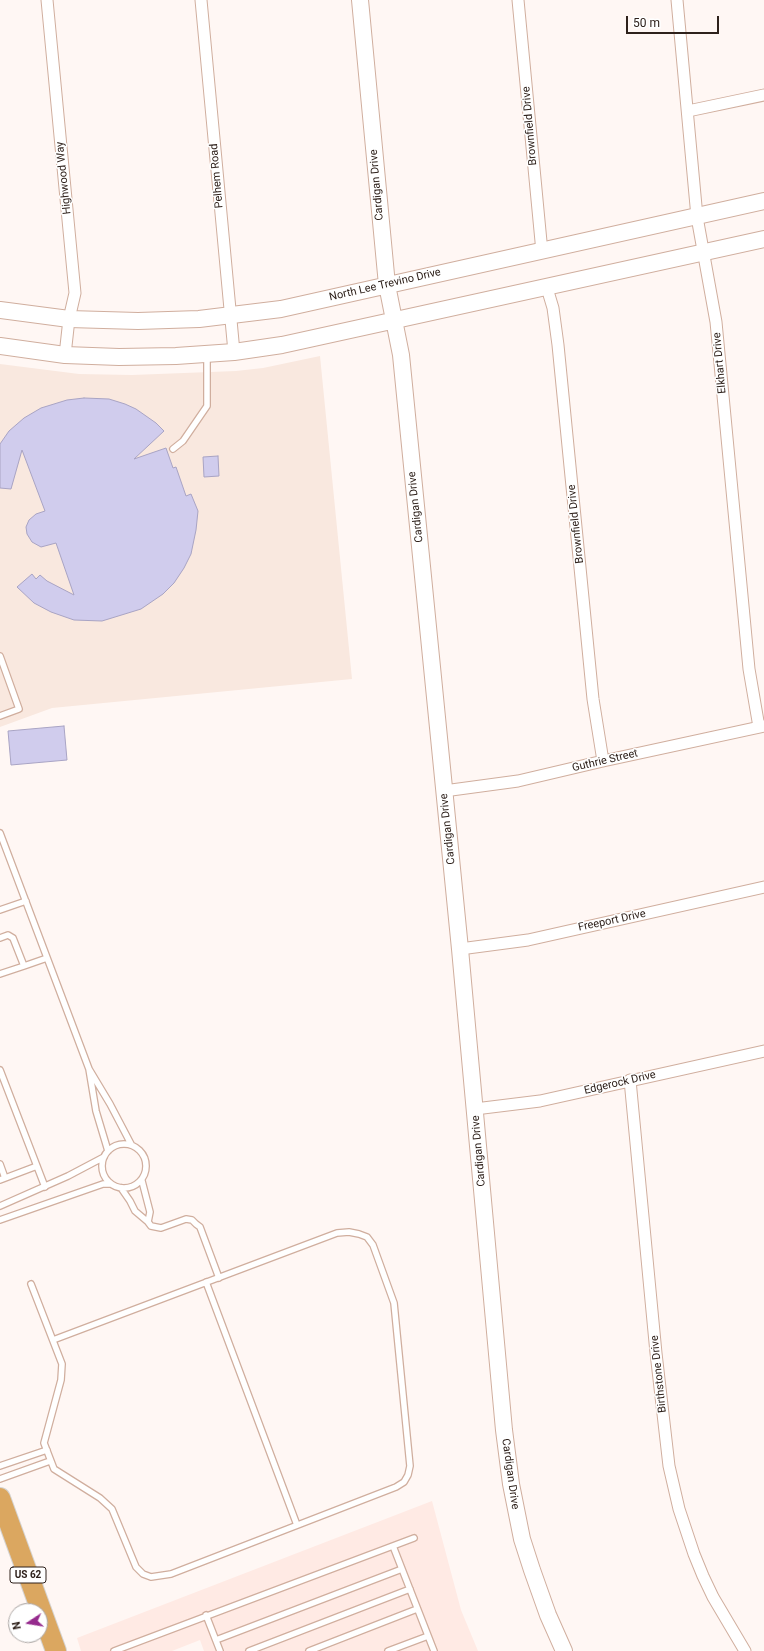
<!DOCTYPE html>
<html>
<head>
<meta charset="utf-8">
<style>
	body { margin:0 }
	#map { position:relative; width:764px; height:1651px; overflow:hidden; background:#fff7f4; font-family:Roboto,sans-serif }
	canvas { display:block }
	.north { position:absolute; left:8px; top:1603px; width:40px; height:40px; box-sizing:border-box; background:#fff; border:1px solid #aba6a4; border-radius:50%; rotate:258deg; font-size:11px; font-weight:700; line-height:16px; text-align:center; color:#2e211b }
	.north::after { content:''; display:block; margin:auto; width:14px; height:18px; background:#952a8d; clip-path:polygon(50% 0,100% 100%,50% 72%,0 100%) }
	.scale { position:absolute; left:626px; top:16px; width:93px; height:18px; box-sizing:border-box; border:2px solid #2e211b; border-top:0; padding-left:5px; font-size:12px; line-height:14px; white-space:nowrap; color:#2e211b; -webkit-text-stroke:3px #fff; paint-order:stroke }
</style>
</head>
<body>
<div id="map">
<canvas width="764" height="1651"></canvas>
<div class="north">N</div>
<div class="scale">50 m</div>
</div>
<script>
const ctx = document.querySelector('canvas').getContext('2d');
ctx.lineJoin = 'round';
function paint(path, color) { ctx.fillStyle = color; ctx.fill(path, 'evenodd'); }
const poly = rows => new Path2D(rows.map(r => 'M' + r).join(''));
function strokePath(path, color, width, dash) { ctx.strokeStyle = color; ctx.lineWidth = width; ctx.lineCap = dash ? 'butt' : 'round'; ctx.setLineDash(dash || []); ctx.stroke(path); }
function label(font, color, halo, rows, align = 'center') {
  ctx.font = font + ' Roboto,sans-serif'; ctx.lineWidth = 3; ctx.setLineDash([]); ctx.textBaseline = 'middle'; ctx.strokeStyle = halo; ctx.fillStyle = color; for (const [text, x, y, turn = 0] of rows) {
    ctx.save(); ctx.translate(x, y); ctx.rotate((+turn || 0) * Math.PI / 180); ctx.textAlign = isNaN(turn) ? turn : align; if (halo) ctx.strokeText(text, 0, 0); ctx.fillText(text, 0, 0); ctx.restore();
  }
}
const industrial = poly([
	[432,1501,461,1610,478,1651,204,1651,200,1640,172,1651,81,1651,77,1638]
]);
const built = poly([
	[320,356,352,679,52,708,0,727,0,364,79,374,132,375,236,371,263,368]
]);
const building = poly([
	[84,398,109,399,125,404,136,409,156,423,164,431,134,459,166,448,173,468,176,467,186,496,191,494,198,511,196,530,191,554,184,568,174,583,163,594,141,609,102,621,74,620,51,612,34,603,17,587,32,574,36,579,40,575,47,581,74,595,56,543,41,547,32,542,27,534,26,527,29,520,36,514,45,511,22,450,11,489,0,488,0,444,9,431,24,418,41,408,67,400,84,398],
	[218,456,219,476,204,477,203,457,218,456],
	[64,726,67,760,11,765,8,731,64,726]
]);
const lane = poly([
	[173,449,183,441,207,406,207,356],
	[0,656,19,709,0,716],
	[0,833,89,1069],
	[0,910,26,901],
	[0,938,8,935,13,938,24,966,47,958],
	[0,974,24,966],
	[0,1070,45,1187],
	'102 1166a22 22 0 1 1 44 0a22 22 0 1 1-44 0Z',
	[108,1151,96,1111,89,1069,110,1104,131,1144],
	[0,1164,5,1178],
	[0,1180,37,1166],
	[121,1188,130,1201,135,1211,148,1222,150,1212,142,1181],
	[0,1206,68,1176,104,1157],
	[0,1220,103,1184,111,1184],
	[148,1222,151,1226,161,1228,186,1219,192,1220,196,1224,200,1227,219,1278],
	[206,1282,297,1525],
	[31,1284,62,1364,61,1380,44,1443,54,1469,100,1498,112,1509,136,1567,143,1574,151,1577,171,1574,396,1487,404,1482,408,1475,410,1466,394,1303,373,1245,367,1237,359,1234,349,1232,337,1233,53,1340],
	[0,1466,47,1450],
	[0,1479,50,1461],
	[393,1546,434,1651],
	[206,1615,220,1651],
	[216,1640,402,1569],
	[114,1651,414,1538],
	[249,1651,410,1589],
	[309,1651,417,1609],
	[388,1651,428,1636]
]);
const street = poly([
	[47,0,75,293,69,319,65,355],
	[201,0,234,352],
	[518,0,542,252],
	[677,0,697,217,716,322,749,669,759,727],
	[688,111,764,95],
	[547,288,553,308,558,345,593,699,603,761],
	[444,791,518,781,603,761,764,726],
	[460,949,528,940,764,887],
	[630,1080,656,1353,669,1466,679,1509,694,1554,703,1576,713,1597,745,1651],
	[475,1109,540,1101,764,1051]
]);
const secondary = poly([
	[360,0,387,285,401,355,460,949,504,1430,511,1484,522,1539,532,1570,548,1615,564,1651],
	[0,310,69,319,138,321,199,319,281,309,764,201],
	[0,346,65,355,119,357,176,356,234,352,282,345,764,239]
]);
const highway = poly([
	[0,1498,56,1651]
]);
const shields = [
	[28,1575,36]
];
const shieldNames = [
	["US 62",28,1575]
];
const streetNames = [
	["Brownfield Drive",530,126,-95],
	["Pelhem Road",217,176,-95],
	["Highwood Way",64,178,-96],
	["Cardigan Drive",377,185,-95],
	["North Lee Trevino Drive",385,285,-13],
	["Elkhart Drive",720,363,-95],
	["Cardigan Drive",416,507,-96],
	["Brownfield Drive",576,524,-96],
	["Guthrie Street",605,761,-13],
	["Cardigan Drive",448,829,-96],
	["Freeport Drive",612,921,-12],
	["Edgerock Drive",620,1083,-13],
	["Cardigan Drive",479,1151,-95],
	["Birthstone Drive",659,1374,-96],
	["Cardigan Drive",510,1474,82]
];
paint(industrial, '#ffeae4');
paint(built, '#f9e8df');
paint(building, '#d0cced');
strokePath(building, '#a9a4c4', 1);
strokePath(lane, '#d0ae9e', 8);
strokePath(street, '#d0ae9e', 13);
strokePath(secondary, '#d0ae9e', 18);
strokePath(highway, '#d5d3d1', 22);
strokePath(lane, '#fff', 5.5);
strokePath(street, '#fff', 11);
strokePath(secondary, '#fff', 16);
strokePath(highway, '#dba760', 20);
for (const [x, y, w] of shields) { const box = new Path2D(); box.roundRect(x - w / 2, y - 8, w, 16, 3); ctx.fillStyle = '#fff'; ctx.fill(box); strokePath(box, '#2e211b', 1); }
label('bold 10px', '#2e211b', null, shieldNames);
label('11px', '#2e211b', '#fff', streetNames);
</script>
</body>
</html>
